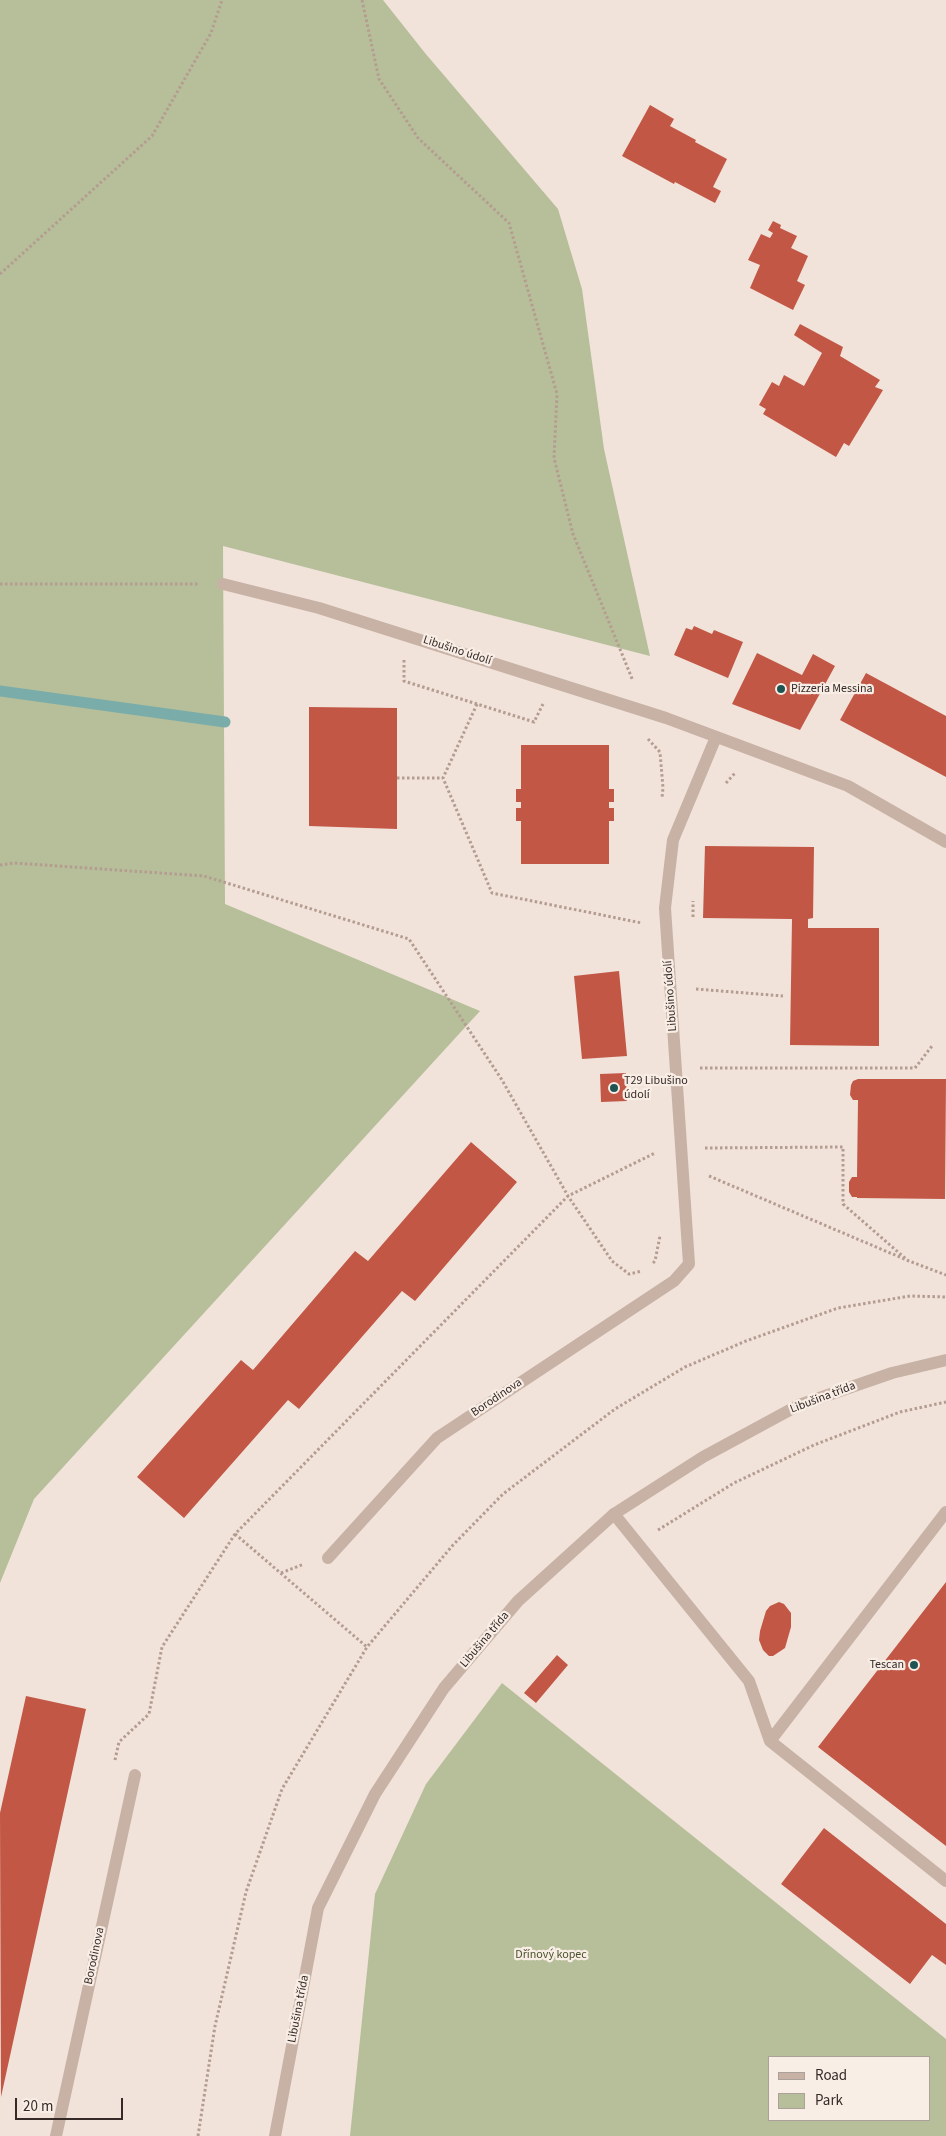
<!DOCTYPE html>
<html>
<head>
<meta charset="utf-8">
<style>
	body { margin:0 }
	#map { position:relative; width:946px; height:2136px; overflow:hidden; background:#f1e3da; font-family:"Source Sans 3",sans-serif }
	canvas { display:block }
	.legend { position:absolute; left:768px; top:2056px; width:162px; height:65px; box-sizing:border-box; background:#f9eee6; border:1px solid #aba09a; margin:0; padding:6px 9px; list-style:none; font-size:15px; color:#352a27 }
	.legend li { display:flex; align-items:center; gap:10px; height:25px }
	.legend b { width:25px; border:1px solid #aba09a }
	.scale { position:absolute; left:15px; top:2098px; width:108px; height:22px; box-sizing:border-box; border:2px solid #352a27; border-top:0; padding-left:6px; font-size:15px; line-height:18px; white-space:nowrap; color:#352a27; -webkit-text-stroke:4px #f9eee6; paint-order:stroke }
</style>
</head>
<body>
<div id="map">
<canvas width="946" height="2136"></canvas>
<ul class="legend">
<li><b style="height:6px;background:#c8b2a6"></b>Road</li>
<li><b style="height:14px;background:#b6bf9a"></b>Park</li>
</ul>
<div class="scale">20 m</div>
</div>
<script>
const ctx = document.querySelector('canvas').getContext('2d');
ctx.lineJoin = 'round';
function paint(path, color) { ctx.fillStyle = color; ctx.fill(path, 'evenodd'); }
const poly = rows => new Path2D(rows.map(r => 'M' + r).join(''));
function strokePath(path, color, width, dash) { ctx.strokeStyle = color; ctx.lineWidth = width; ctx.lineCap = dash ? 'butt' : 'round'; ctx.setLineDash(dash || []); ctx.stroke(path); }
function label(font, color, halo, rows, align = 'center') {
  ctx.font = font + ' "Source Sans 3",sans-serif'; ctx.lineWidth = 4.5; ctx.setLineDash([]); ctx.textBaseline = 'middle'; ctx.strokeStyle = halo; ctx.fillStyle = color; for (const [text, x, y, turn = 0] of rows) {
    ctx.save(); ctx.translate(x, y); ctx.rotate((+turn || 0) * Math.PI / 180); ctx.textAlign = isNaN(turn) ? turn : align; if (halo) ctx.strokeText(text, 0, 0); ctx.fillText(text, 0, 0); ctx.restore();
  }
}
const green = poly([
	[0,0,383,0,425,53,558,209,582,289,604,449,650,656,223,546,225,904,480,1011,34,1499,0,1583],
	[502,1683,946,2039,946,2136,350,2136,375,1894,426,1784],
	[770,2057,930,2057,930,2120,770,2120]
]);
const stream = poly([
	[0,691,225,722]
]);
const building = poly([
	[650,105,674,119,670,126,696,140,695,142,727,159,713,187,721,191,715,203,675,182,674,184,622,156],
	[773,221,781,225,780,228,797,236,791,248,808,256,797,281,805,285,793,310,750,288,760,265,748,260,761,234,770,238,773,233,768,230],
	[800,324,843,347,840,356,880,380,875,387,883,390,849,446,844,443,836,457,763,414,766,409,759,405,772,382,779,386,784,375,804,386,822,353,794,335],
	[694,626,712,634,714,630,743,642,728,678,674,655,686,628,692,630],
	[757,653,802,675,813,654,835,666,800,730,732,704],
	[866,673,946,716,946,777,840,720],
	[309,707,397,708,397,829,309,826],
	[521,745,609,745,609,789,614,789,614,802,609,802,609,808,614,808,614,821,609,821,609,864,521,864,521,821,516,821,516,808,521,808,521,802,516,802,516,789,521,789],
	[705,846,814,847,813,918,808,919,808,928,879,928,879,1046,790,1045,792,919,703,918],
	[619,971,627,1056,582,1059,574,976],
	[626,1073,627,1101,601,1102,600,1074],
	[858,1079,946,1079,945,1199,857,1198,857,1197,852,1197,849,1192,849,1182,852,1177,857,1177,858,1100,853,1100,850,1095,851,1085,853,1081],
	[471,1142,517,1182,415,1301,402,1291,299,1409,288,1400,184,1518,137,1477,241,1360,253,1370,355,1251,368,1261],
	[946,1582,946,1846,818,1747],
	[779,1602,784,1604,791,1613,791,1627,785,1648,773,1656,769,1656,763,1650,759,1640,760,1631,766,1611,770,1606],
	[557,1655,568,1665,536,1703,524,1693],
	[26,1696,86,1709,1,2097,0,1813],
	[824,1828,946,1924,946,1965,932,1955,910,1984,781,1884]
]);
const path = poly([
	[362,0,379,79,418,138,509,223,557,394,554,458,573,534,633,681],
	[0,274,152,136,211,33,222,0],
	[0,584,199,584],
	[404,660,404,681,477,704,534,722,543,704],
	[477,704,443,778,492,893,642,923],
	[648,739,660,752,663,788,662,798],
	[397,778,443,778],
	[726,783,736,772],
	[0,865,14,863,204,876,409,939,502,1080,568,1196,612,1261,629,1274,642,1271],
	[693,917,693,901],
	[696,989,783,996],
	[700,1068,915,1068,932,1046],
	[705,1148,843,1147,843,1204,906,1259],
	[709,1176,909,1261,946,1275],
	[653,1263,655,1261,660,1236],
	[658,1530,734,1483,814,1445,900,1412,946,1402],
	[235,1534,367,1647],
	[281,1573,304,1564],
	[115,1760,119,1742,149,1714,162,1647,235,1534,568,1196,655,1153],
	[198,2136,215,2026,246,1892,282,1789,367,1647,453,1545,503,1494,615,1409,685,1367,746,1341,838,1308,910,1296,946,1297]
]);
const service = poly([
	[614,1514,749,1681,770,1741,946,1881],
	[770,1741,946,1512]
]);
const minor = poly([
	[223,584,319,608,666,718,848,786,946,842],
	[328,1558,437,1438,674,1281,689,1264,665,908,673,840,716,737],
	[56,2136,135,1775]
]);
const tertiary = poly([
	[275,2136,318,1908,375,1794,444,1688,518,1601,614,1514,703,1457,799,1405,892,1373,946,1360]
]);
const markers = [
	[781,689,5,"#1e5553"],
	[614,1088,5,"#1e5553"],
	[914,1665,5,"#1e5553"]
];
const streetNames = [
	["Libušino údolí",457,651,18],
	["Libušino údolí",671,996,-94],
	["Borodinova",497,1398,-34],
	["Libušina třída",823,1398,-21],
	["Libušina třída",485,1640,-50],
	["Borodinova",95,1956,-78],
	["Libušina třída",299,2009,-79]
];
const poiNames = [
	["Pizzeria Messina",791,689],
	["T29 Libušino",624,1081],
	["údolí",624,1095],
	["Tescan",904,1665,"right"]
];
const parkNames = [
	["Dřínový kopec",551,1955]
];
paint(green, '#b6bf9a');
strokePath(stream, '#7aadaa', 11);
paint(building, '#c25746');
strokePath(path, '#b49c90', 3, [2.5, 2.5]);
strokePath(service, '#c8b2a6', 12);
strokePath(minor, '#c8b2a6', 12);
strokePath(tertiary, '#c8b2a6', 12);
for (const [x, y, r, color] of markers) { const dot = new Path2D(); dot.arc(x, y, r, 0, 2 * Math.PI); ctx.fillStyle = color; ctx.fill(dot); strokePath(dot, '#f9eee6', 2); }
label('12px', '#352a27', '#f9eee6', streetNames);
label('12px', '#352a27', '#f9eee6', poiNames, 'left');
label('12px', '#48522b', '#f9eee6', parkNames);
</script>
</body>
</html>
